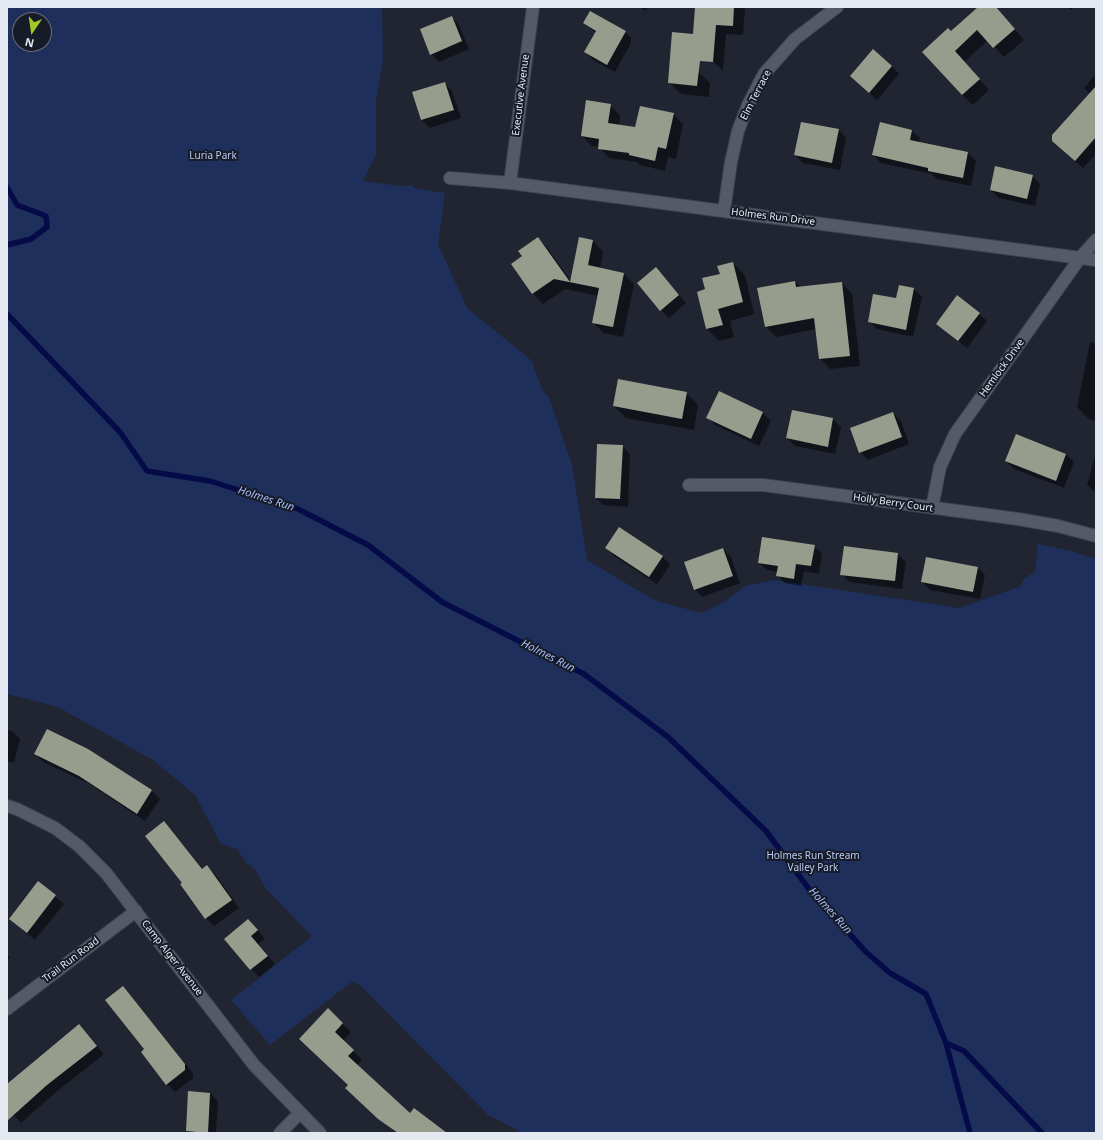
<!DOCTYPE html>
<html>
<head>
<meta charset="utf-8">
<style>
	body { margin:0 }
	#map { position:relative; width:1103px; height:1140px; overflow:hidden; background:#202531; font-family:"Noto Sans",sans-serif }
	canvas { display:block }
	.frame { position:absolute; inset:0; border:8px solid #e4e8f0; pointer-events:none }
	.north { position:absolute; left:12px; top:12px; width:40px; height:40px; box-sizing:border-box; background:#161b27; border:1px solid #686d77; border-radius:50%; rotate:193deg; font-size:11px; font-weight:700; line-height:16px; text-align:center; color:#e4e8f0 }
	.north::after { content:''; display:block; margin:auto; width:14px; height:18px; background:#a2c928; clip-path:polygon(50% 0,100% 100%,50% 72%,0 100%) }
</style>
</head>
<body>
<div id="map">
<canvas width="1103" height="1140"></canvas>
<div class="frame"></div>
<div class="north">N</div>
</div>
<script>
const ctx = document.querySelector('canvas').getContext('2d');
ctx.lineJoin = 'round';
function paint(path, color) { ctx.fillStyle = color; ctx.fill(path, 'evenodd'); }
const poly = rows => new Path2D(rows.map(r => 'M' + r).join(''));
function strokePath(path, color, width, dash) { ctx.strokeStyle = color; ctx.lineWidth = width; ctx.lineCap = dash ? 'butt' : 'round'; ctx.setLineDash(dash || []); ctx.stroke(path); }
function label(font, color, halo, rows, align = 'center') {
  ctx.font = font + ' "Noto Sans",sans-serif'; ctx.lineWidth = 4; ctx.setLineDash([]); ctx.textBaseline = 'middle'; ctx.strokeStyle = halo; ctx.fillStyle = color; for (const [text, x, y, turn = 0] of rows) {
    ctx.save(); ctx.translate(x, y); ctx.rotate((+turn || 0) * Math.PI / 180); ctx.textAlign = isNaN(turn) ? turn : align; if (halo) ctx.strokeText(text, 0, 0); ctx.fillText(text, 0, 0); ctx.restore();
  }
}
const green = poly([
	[7,7,382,7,383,61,376,101,376,155,363,181,400,186,412,185,414,188,445,193,438,244,467,308,531,360,543,391,549,397,572,465,587,560,656,601,702,613,727,600,745,586,774,580,959,608,1019,587,1025,578,1035,572,1038,544,1072,551,1096,559,1096,1133,519,1133,517,1130,488,1115,361,986,353,981,270,1045,231,1000,311,937,311,935,266,889,254,868,247,864,237,849,221,844,195,795,153,760,58,707,7,694],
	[20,20,44,20,44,44,20,44]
]);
const shadow = poly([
	[640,7,648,7,645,11],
	[696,7,745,7,743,35,726,34,723,70,687,42,694,35],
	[980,7,996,7,1024,40,1004,57,988,40,964,62,989,90,973,105,962,95,951,32],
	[1067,7,1074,7,1071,10],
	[452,17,459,25,469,49,439,62,431,54],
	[584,23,623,30,631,38,631,43,615,72,593,60,586,52,596,33],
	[892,66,899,74,877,100,859,83],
	[698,71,710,83,709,97,681,94,669,82],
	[1096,74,1096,154,1083,168,1061,149,1090,94,1084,88],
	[445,83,452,91,461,118,430,128,422,120,413,93],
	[610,105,620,115,619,126,636,128,673,114,683,124,676,159,668,157,665,171,640,165,637,162,609,158,599,147,592,146,582,136],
	[839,130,846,138,840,170,803,163,795,155],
	[912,131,920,138,919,143,968,153,976,161,971,186,937,179,932,174,881,163,873,155],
	[1032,176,1040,184,1035,206,999,198,991,190],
	[538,238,548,249,571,281,580,238,593,241,603,252,600,269,623,273,634,284,623,337,604,333,593,323,599,296,565,289,543,304,533,293,512,264,523,257],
	[733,263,745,275,754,314,730,321,734,337,719,341,707,329,698,293,707,290],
	[656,268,686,303,669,318,661,310],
	[795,282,801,287,842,283,852,294,860,366,830,369,820,358,816,329,776,337,765,326],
	[914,289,922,297,913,337,877,329,869,321],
	[980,314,987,321,967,348,937,324],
	[1090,342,1096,343,1095,421,1089,419,1077,407],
	[719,392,763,413,771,421,759,446,715,425,707,417],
	[686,393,698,405,694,430,626,418,614,406],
	[893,413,901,421,909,444,868,460,860,452],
	[833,419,841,427,835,454,795,446,787,438],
	[622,446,630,454,628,507,603,505,596,498],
	[1066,454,1074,462,1064,488,1014,469,1006,461],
	[1095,456,1096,456,1096,493,1087,485],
	[619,529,663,557,670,565,657,584,614,556,607,548],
	[814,546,822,553,819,574,804,571,801,586,785,583,777,575,778,572,767,570,759,563],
	[845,547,898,554,906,562,902,589,849,582,842,574],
	[723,549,731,557,740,583,702,597,695,589],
	[977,567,985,575,980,599,930,590,922,582],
	[7,730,12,731,20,739,14,763,7,761],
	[88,749,152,791,160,799,145,821,88,783,43,762,35,754],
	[171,830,203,870,207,867,215,874,239,908,214,926,206,918,183,883],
	[38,882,64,904,35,940,10,919],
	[256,928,265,939,258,944,275,964,259,977,225,939],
	[7,953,10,958,7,960],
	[122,987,193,1073,193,1078,175,1092,167,1084,146,1049],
	[328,1010,351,1032,343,1041,362,1060,357,1065,410,1115,446,1133,396,1133,355,1096,349,1085],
	[79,1025,104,1054,55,1093,21,1123,7,1108,7,1086],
	[210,1093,218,1101,216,1133,189,1133,187,1131]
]);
const stream = poly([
	[7,187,17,205,46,216,47,227,31,239,7,245],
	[7,314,120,432,147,471,210,481,298,509,368,545,442,602,584,674,668,737,766,831,809,889,866,952,890,973,926,994,946,1043,970,1133],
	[946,1043,964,1051,1042,1133]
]);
const building = poly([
	[695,7,734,7,733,26,716,25,713,62,700,61,697,86,668,83,672,32,693,34],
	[978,7,996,7,1015,29,993,48,977,30,955,51,980,79,962,95,922,52,948,28,951,31],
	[590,11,626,31,607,65,584,52,596,31,583,23],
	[452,16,462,41,430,55,420,29],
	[873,49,892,66,869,93,850,76],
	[445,82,454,110,421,120,412,92],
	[1096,86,1096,137,1075,161,1052,141,1052,135],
	[586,100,611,104,608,123,635,127,640,106,674,113,666,149,658,147,655,161,629,155,629,153,598,149,599,139,581,136],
	[801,122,839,129,832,163,794,155],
	[880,122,912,130,910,140,968,152,963,178,928,171,928,168,872,155],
	[995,166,1033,175,1027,199,990,190],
	[538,237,570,282,579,237,593,240,588,265,624,273,613,327,592,323,599,288,554,279,532,294,511,264,522,256,518,251],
	[733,262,743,302,718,309,723,325,706,329,697,292,705,289,702,278,720,274,717,266],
	[656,267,679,295,660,311,637,283],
	[795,281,796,287,842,282,850,356,819,359,814,318,765,327,757,288],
	[899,285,914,288,906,330,868,322,873,294,896,298],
	[957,295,980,313,958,341,936,324],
	[618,379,687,392,682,419,613,406],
	[719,391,763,412,751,439,706,418],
	[792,410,833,418,828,447,786,438],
	[893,412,902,437,859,453,850,428],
	[1016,434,1066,454,1056,481,1005,461],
	[597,444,623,445,620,499,595,498],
	[619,527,663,556,649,577,605,548],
	[762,537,815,545,811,566,796,564,794,579,776,576,778,566,758,563],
	[844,546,898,553,895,581,840,575],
	[723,548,733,576,694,590,684,562],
	[926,557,978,567,973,592,921,582],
	[47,729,88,749,152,790,137,814,79,776,34,754],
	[164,821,202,869,207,865,232,900,205,919,180,884,182,883,145,836],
	[38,881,56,895,27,933,9,919],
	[248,919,258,930,251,936,268,956,250,970,224,939],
	[123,986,185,1064,185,1070,166,1085,141,1052,144,1049,105,1000],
	[328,1008,343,1023,335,1032,354,1050,348,1056,410,1113,414,1108,447,1133,398,1133,378,1119,345,1088,348,1085,299,1039],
	[79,1024,97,1046,47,1085,7,1121,7,1084],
	[188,1091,210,1093,208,1133,186,1131]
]);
const minor = poly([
	[450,178,510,183,1096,260],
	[510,183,533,7],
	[724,211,731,162,738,131,748,105,764,74,795,39,837,7],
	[689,485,763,485,1018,519,1058,526,1096,536],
	[932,508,940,467,955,434,1080,258,1096,240],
	[7,806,17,809,55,828,79,846,106,873,254,1065,320,1133],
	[7,1009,136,911],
	[280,1133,300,1113]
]);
const streetNames = [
	["Executive Avenue",521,95,-83],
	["Elm Terrace",756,95,-63],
	["Holmes Run Drive",773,217,7],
	["Hemlock Drive",1002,368,-54],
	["Holly Berry Court",893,503,8],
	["Camp Alger Avenue",172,958,52],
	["Trail Run Road",71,960,-37]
];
const parkNames = [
	["Luria Park",213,156],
	["Holmes Run Stream",813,856],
	["Valley Park",813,868]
];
const waterNames = [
	["Holmes Run",266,499,18],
	["Holmes Run",548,656,27],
	["Holmes Run",830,911,48]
];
paint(green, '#1f2f5c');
paint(shadow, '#0007');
strokePath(stream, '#040b48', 5.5);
paint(building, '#979d8d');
strokePath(minor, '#3e424d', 14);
strokePath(minor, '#545a68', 12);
label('10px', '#e4e8f0', '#161b27', streetNames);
label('10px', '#b9c9f0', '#161b27', parkNames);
label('italic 11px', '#a6bef6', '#161b27', waterNames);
</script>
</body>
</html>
